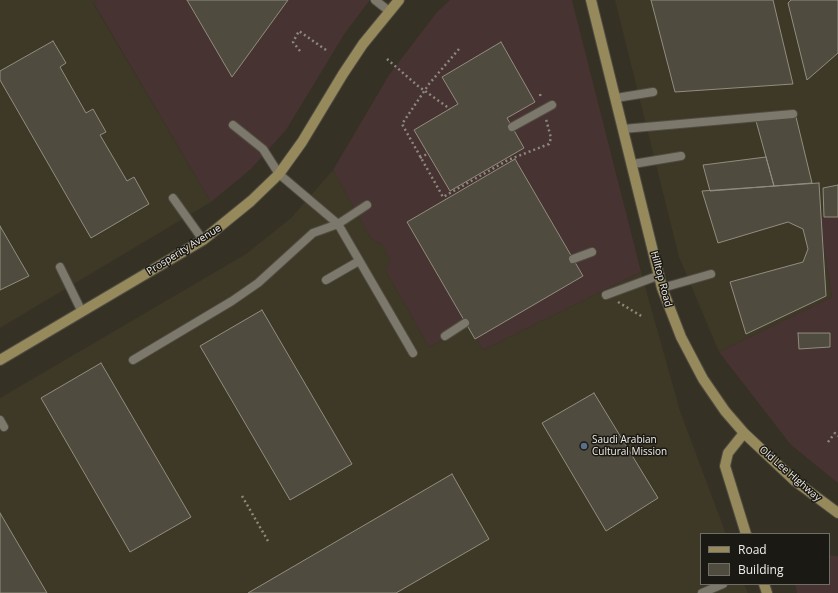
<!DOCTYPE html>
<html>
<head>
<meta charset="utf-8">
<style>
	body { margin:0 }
	#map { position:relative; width:838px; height:593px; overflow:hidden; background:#353125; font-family:"Open Sans",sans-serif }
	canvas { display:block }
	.legend { position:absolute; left:700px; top:533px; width:130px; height:52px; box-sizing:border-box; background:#1b1914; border:1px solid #716e68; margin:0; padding:5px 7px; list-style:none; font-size:12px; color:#f1eee7 }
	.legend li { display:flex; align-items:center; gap:8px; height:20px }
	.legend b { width:20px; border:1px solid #716e68 }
</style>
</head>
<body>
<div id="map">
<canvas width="838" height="593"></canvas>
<ul class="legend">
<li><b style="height:5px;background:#96895b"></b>Road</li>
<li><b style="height:11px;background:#4f4c3f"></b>Building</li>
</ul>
</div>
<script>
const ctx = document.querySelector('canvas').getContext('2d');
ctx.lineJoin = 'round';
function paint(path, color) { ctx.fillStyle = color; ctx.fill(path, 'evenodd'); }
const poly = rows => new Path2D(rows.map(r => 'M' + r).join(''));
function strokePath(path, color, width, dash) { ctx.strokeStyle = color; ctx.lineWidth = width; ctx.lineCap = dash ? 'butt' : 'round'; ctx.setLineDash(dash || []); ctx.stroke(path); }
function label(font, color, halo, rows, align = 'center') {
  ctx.font = font + ' "Open Sans",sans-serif'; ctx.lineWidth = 3; ctx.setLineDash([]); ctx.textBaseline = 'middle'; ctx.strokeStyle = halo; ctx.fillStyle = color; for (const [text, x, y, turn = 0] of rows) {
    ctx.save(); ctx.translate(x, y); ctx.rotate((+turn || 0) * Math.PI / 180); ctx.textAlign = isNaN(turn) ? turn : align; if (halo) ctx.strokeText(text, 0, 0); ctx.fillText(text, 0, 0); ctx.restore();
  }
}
const commercial = poly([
	[97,0,370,0,345,33,286,130,251,169,211,202,93,2],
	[450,0,572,0,641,272,483,350,469,326,429,347,387,273,387,266,390,262,381,243,375,242,370,237,333,170,389,75,437,12],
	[838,216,838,483,791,445,719,352,832,297,819,217],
	[829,555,838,556,838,593,797,593,795,584,829,584]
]);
const built = poly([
	[0,0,97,0,93,3,211,202,0,328],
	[615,0,838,0,838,216,819,217,832,297,719,352,679,257],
	[333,170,370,237,375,242,381,243,391,262,387,266,387,273,429,347,469,326,483,350,641,272,680,411,726,534,701,534,701,584,744,584,748,593,0,593,0,398,246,254,291,218]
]);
const building = poly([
	[187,0,288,0,232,77,187,0],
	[651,0,773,0,793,84,675,92,651,0],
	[791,0,838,0,838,53,807,80,788,3,791,0],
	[53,41,66,63,60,67,86,113,93,109,106,132,100,135,127,181,134,177,149,204,91,238,0,80,0,71,53,41],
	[501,42,535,102,507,118,524,148,450,191,414,130,458,104,442,77,501,42],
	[796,117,812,183,774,186,756,121,796,117],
	[766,157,774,186,710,191,703,165,766,157],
	[515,159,583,276,475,339,407,222,515,159],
	[819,183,826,296,746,334,730,282,803,262,808,249,803,229,788,222,718,243,702,191,819,183],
	[838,185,838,217,824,217,823,188,838,185],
	[0,226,29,276,0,290,0,226],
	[262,310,352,464,290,500,200,346,262,310],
	[798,333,830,333,830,347,799,349,798,333],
	[101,363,191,517,130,552,41,398,101,363],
	[594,393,658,498,606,531,542,423,594,393],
	[452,474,489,539,396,593,248,593,452,474],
	[0,513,47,593,0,593,0,513]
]);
const path = poly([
	[459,49,429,84,402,124,443,197,508,160,549,144,551,138,546,119],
	[300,51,293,42,299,31,326,50],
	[387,59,418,86,450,109],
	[540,94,541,99],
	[420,158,427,154],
	[618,302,643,317],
	[828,442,835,433,838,436],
	[242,496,268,541]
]);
const lane = poly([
	[375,0,389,11],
	[616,98,653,92],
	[233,125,263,149,279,174,338,224,413,353],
	[512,127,552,105],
	[623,129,793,114],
	[633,164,681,156],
	[173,198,203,240],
	[573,259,592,252],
	[60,267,82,312],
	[326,280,359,261],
	[662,288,711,274],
	[606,295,660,275],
	[445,336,465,323],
	[133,360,232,301,258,283,313,233,338,224,367,205],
	[0,420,4,427],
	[702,593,723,584]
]);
const secondary = poly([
	[591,0,662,288,681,337,703,379,725,411,744,433,795,481,838,513],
	[0,360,203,240,251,201,279,174,302,142,343,74,363,44,399,0],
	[744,433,728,453,725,466,746,534],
	[764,584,767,593]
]);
const markers = [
	[584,446,4,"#5c6f8a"]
];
const streetNames = [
	["Prosperity Avenue",184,250,-32],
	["Hilltop Road",661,279,75],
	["Old Lee Highway",790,474,41]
];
const poiNames = [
	["Saudi Arabian",592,440],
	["Cultural Mission",592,452]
];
paint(commercial, '#473331');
paint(built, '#3e3826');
paint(building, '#4f4c3f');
strokePath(building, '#918d7f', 1);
strokePath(lane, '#4f4c42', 10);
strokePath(secondary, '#4f4c42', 12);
strokePath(path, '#8b887e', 2.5, [2, 3]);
strokePath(lane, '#7c786b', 8);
strokePath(secondary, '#96895b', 10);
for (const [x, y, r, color] of markers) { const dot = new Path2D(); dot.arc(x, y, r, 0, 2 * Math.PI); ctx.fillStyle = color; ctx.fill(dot); strokePath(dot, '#1b1914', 1.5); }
label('10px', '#f1eee7', '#1b1914', streetNames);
label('10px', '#f1eee7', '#1b1914', poiNames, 'left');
</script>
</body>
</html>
